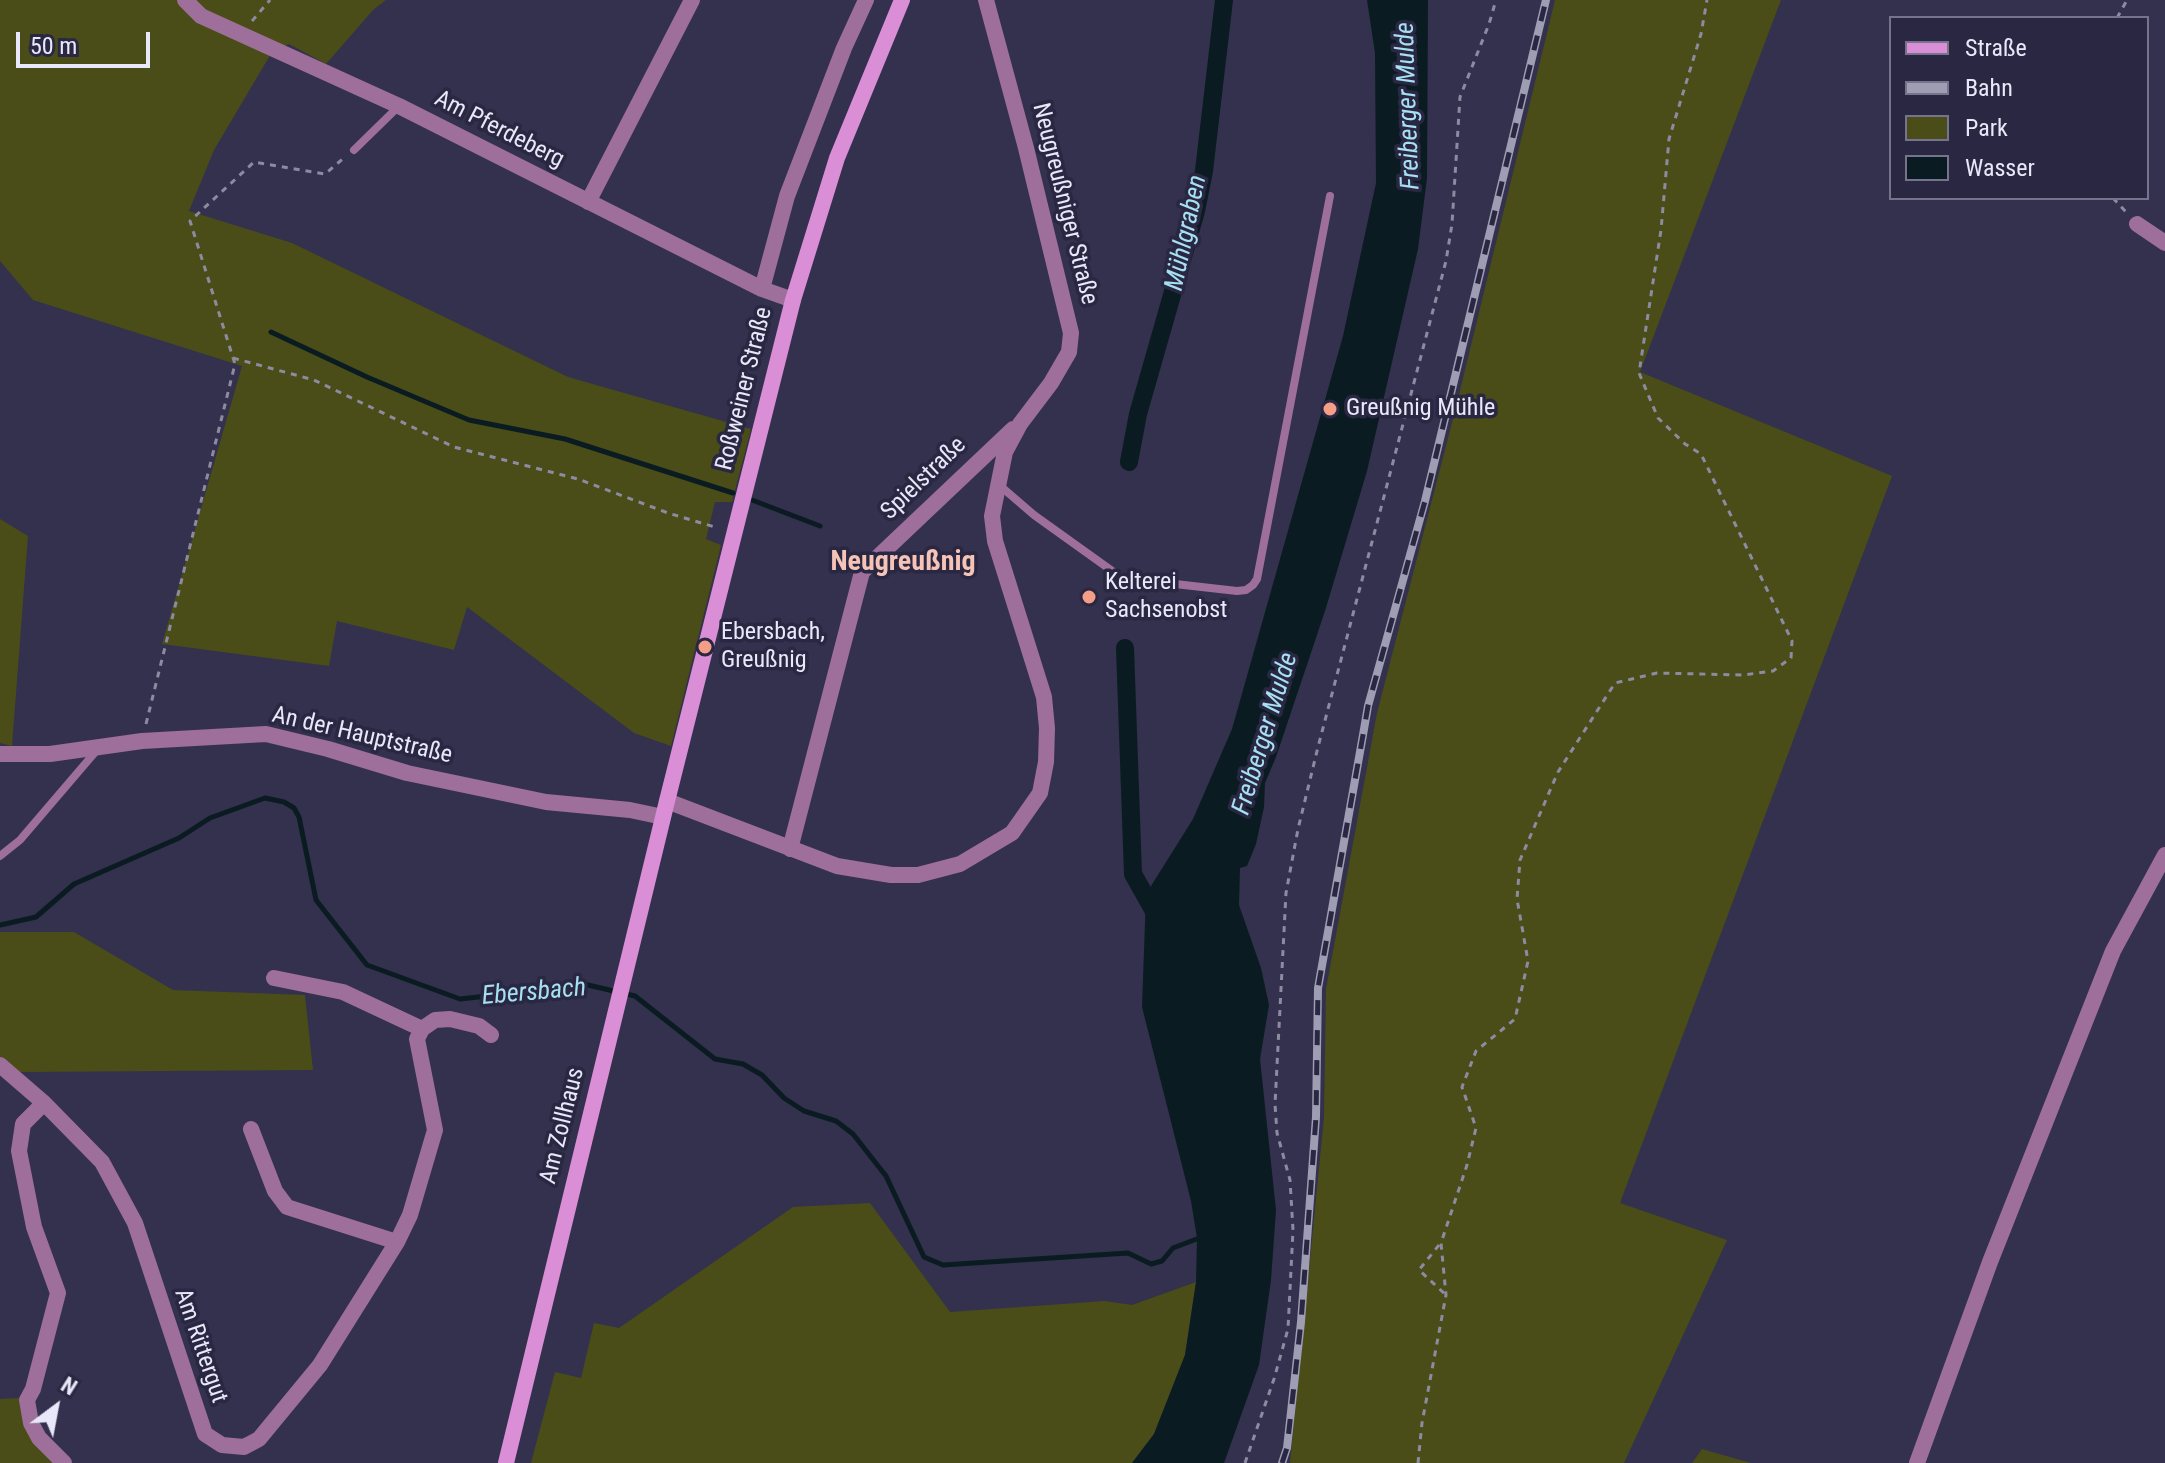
<!DOCTYPE html>
<html>
<head>
<meta charset="utf-8">
<style>
	body { margin:0 }
	#map { position:relative; width:2165px; height:1463px; overflow:hidden; background:#33314d; font-family:"Roboto Condensed",sans-serif }
	canvas { display:block }
	.legend { position:absolute; left:1889px; top:16px; width:260px; height:184px; box-sizing:border-box; background:#292742; border:2px solid #75748c; margin:0; padding:10px 14px; list-style:none; font-size:24px; color:#e8e8fa }
	.legend li { display:flex; align-items:center; gap:16px; height:40px }
	.legend b { width:40px; border:2px solid #75748c }
	.north { position:absolute; left:16px; top:1367px; width:80px; height:80px; -webkit-text-stroke:6px #292742; paint-order:stroke; rotate:32deg; font-size:22px; font-weight:700; line-height:32px; text-align:center; color:#e8e8fa }
	.north::after { content:''; display:block; margin:auto; width:28px; height:36px; background:#e8e8fa; clip-path:polygon(50% 0,100% 100%,50% 72%,0 100%) }
	.scale { position:absolute; left:16px; top:32px; width:134px; height:36px; box-sizing:border-box; border:4px solid #e8e8fa; border-top:0; padding-left:10px; font-size:24px; line-height:28px; white-space:nowrap; color:#e8e8fa; -webkit-text-stroke:6px #292742; paint-order:stroke }
</style>
</head>
<body>
<div id="map">
<canvas width="2165" height="1463"></canvas>
<ul class="legend">
<li><b style="height:10px;background:#d98ed5"></b>Straße</li>
<li><b style="height:10px;background:#9e9db3"></b>Bahn</li>
<li><b style="height:22px;background:#4a4d17"></b>Park</li>
<li><b style="height:22px;background:#0a1c21"></b>Wasser</li>
</ul>
<div class="north">N</div>
<div class="scale">50 m</div>
</div>
<script>
const ctx = document.querySelector('canvas').getContext('2d');
ctx.lineJoin = 'round';
function paint(path, color) { ctx.fillStyle = color; ctx.fill(path, 'evenodd'); }
const poly = rows => new Path2D(rows.map(r => 'M' + r).join(''));
function strokePath(path, color, width, dash) { ctx.strokeStyle = color; ctx.lineWidth = width; ctx.lineCap = dash ? 'butt' : 'round'; ctx.setLineDash(dash || []); ctx.stroke(path); }
function label(font, color, halo, rows, align = 'center') {
  ctx.font = font + ' "Roboto Condensed",sans-serif'; ctx.lineWidth = 7; ctx.setLineDash([]); ctx.textBaseline = 'middle'; ctx.strokeStyle = halo; ctx.fillStyle = color; for (const [text, x, y, turn = 0] of rows) {
    ctx.save(); ctx.translate(x, y); ctx.rotate((+turn || 0) * Math.PI / 180); ctx.textAlign = isNaN(turn) ? turn : align; if (halo) ctx.strokeText(text, 0, 0); ctx.fillText(text, 0, 0); ctx.restore();
  }
}
const green = poly([
	[0,0,386,0,374,9,326,64,289,44,272,52,214,150,189,211,292,243,568,377,751,429,732,502,715,502,706,539,721,545,671,746,634,733,467,607,454,650,337,621,329,666,162,644,242,366,33,300,0,261],
	[1555,0,1781,0,1640,372,1892,476,1620,1203,1727,1240,1624,1463,1290,1463,1324,1117,1326,989,1377,713,1455,411],
	[0,519,28,536,12,746,0,743],
	[0,932,74,932,173,990,305,995,313,1070,18,1072,0,1058],
	[870,1203,950,1312,1105,1301,1132,1305,1196,1282,1185,1355,1154,1434,1132,1463,531,1463,555,1372,581,1378,594,1323,619,1328,793,1207],
	[19,1398,30,1438,55,1463,0,1463,0,1399],
	[1702,1449,1751,1463,1692,1463]
]);
const water = poly([
	[1367,0,1428,0,1427,178,1418,249,1367,471,1325,611,1276,757,1265,783,1264,807,1256,844,1247,866,1240,868,1239,905,1261,968,1269,1005,1260,1059,1276,1210,1271,1280,1259,1365,1224,1463,1132,1463,1154,1434,1185,1355,1196,1282,1197,1238,1191,1201,1142,1007,1146,894,1193,819,1232,729,1343,336,1376,183,1375,53]
]);
const stream = poly([
	[271,332,367,377,469,420,565,439,733,493],
	[752,500,820,526],
	[0,925,36,917,74,884,179,838,210,818,265,798,284,802,294,808,299,817,316,900,367,965,460,999,588,985,635,996,715,1059,743,1064,762,1075,784,1098,804,1111,836,1121,853,1134,886,1176,924,1257,943,1265,1128,1253,1151,1264,1162,1261,1173,1248,1202,1237]
]);
const canal = poly([
	[1129,462,1138,414,1196,211,1204,171,1224,0],
	[1125,648,1133,874,1155,913]
]);
const path = poly([
	[2117,18,2127,0],
	[252,21,270,0],
	[2113,198,2127,213],
	[233,358,314,380,454,447,578,479,668,513,718,528],
	[146,724,235,364,190,221,254,162,325,174,345,157],
	[1439,1245,1419,1270,1446,1295],
	[1245,1463,1274,1379,1288,1329,1293,1230,1290,1180,1277,1133,1275,1104,1286,893,1298,829,1318,747,1446,261,1452,224,1460,97,1489,24,1496,0],
	[1418,1463,1422,1423,1446,1295,1441,1243,1467,1165,1476,1128,1462,1087,1476,1051,1515,1019,1528,961,1517,899,1520,860,1558,772,1615,683,1657,673,1743,675,1773,671,1791,658,1792,641,1701,454,1685,444,1658,418,1639,373,1661,230,1669,139,1701,34,1707,0]
]);
const service = poly([
	[354,150,398,107],
	[998,484,1034,515,1122,578,1237,591,1246,590,1253,585,1257,579,1330,196],
	[0,856,20,840,97,750]
]);
const minor = poly([
	[185,0,201,16,399,106,762,289,793,300],
	[588,202,692,0],
	[2137,224,2165,243],
	[762,289,787,196,844,48,866,0],
	[0,754,50,754,142,741,266,734,328,749,407,773,546,802,630,810,663,817],
	[667,801,837,866,891,875,918,875,960,864,1012,833,1040,793,1046,762,1047,728,1044,697,995,541,992,516,1005,452,1020,424,1051,383,1069,352,1071,333,1026,148,986,0],
	[790,849,862,572,1013,429],
	[274,978,343,992,422,1029],
	[0,1065,44,1103,102,1162,135,1223,205,1434,222,1445,244,1447,259,1439,320,1365,397,1242,410,1215,435,1130,417,1039,422,1029,435,1020,450,1019,479,1026,491,1035],
	[44,1103,23,1124,19,1151,34,1227,58,1293,33,1389,27,1400,31,1423,39,1438,64,1463],
	[251,1129,275,1191,287,1207,397,1242],
	[1917,1463,1990,1262,2113,951,2165,855]
]);
const secondary = poly([
	[506,1463,667,801,793,300,837,158,902,0]
]);
const rail = poly([
	[1282,1463,1287,1448,1301,1322,1309,1213,1316,1117,1318,988,1363,735,1368,706,1425,501,1546,0]
]);
const markers = [
	[1330,409,8,"#f49e88"],
	[1089,597,8,"#f49e88"],
	[705,647,8,"#f49e88"]
];
const streetNames = [
	["Am Pferdeberg",499,130,27],
	["Neugreußniger Straße",1064,204,76],
	["Roßweiner Straße",745,389,-76],
	["Spielstraße",924,479,-44],
	["An der Hauptstraße",362,736,13],
	["Am Zollhaus",563,1126,-76],
	["Am Rittergut",200,1346,71]
];
const poiNames = [
	["Greußnig Mühle",1346,409],
	["Kelterei",1105,583],
	["Sachsenobst",1105,611],
	["Ebersbach,",721,633],
	["Greußnig",721,661]
];
const waterNames = [
	["Freiberger Mulde",1409,106,-92],
	["Mühlgraben",1187,233,-78],
	["Freiberger Mulde",1266,734,-73],
	["Ebersbach",534,993,-5]
];
const quarterNames = [
	["Neugreußnig",903,563]
];
paint(green, '#4a4d17');
paint(water, '#0a1c21');
strokePath(stream, '#0a1c21', 5);
strokePath(canal, '#0a1c21', 18);
strokePath(path, '#8c8ba2', 3, [6, 6]);
strokePath(service, '#9e6f9b', 8);
strokePath(minor, '#9e6f9b', 16);
strokePath(secondary, '#d98ed5', 16);
strokePath(rail, '#9e9db3', 8);
strokePath(rail, '#292742', 5, [15]);
for (const [x, y, r, color] of markers) { const dot = new Path2D(); dot.arc(x, y, r, 0, 2 * Math.PI); ctx.fillStyle = color; ctx.fill(dot); strokePath(dot, '#292742', 3); }
label('24px', '#e8e8fa', '#292742', streetNames);
label('24px', '#e8e8fa', '#292742', poiNames, 'left');
label('italic 26px', '#a7e0f2', '#292742', waterNames);
label('bold 28px', '#f6c4b7', '#292742', quarterNames);
</script>
</body>
</html>
